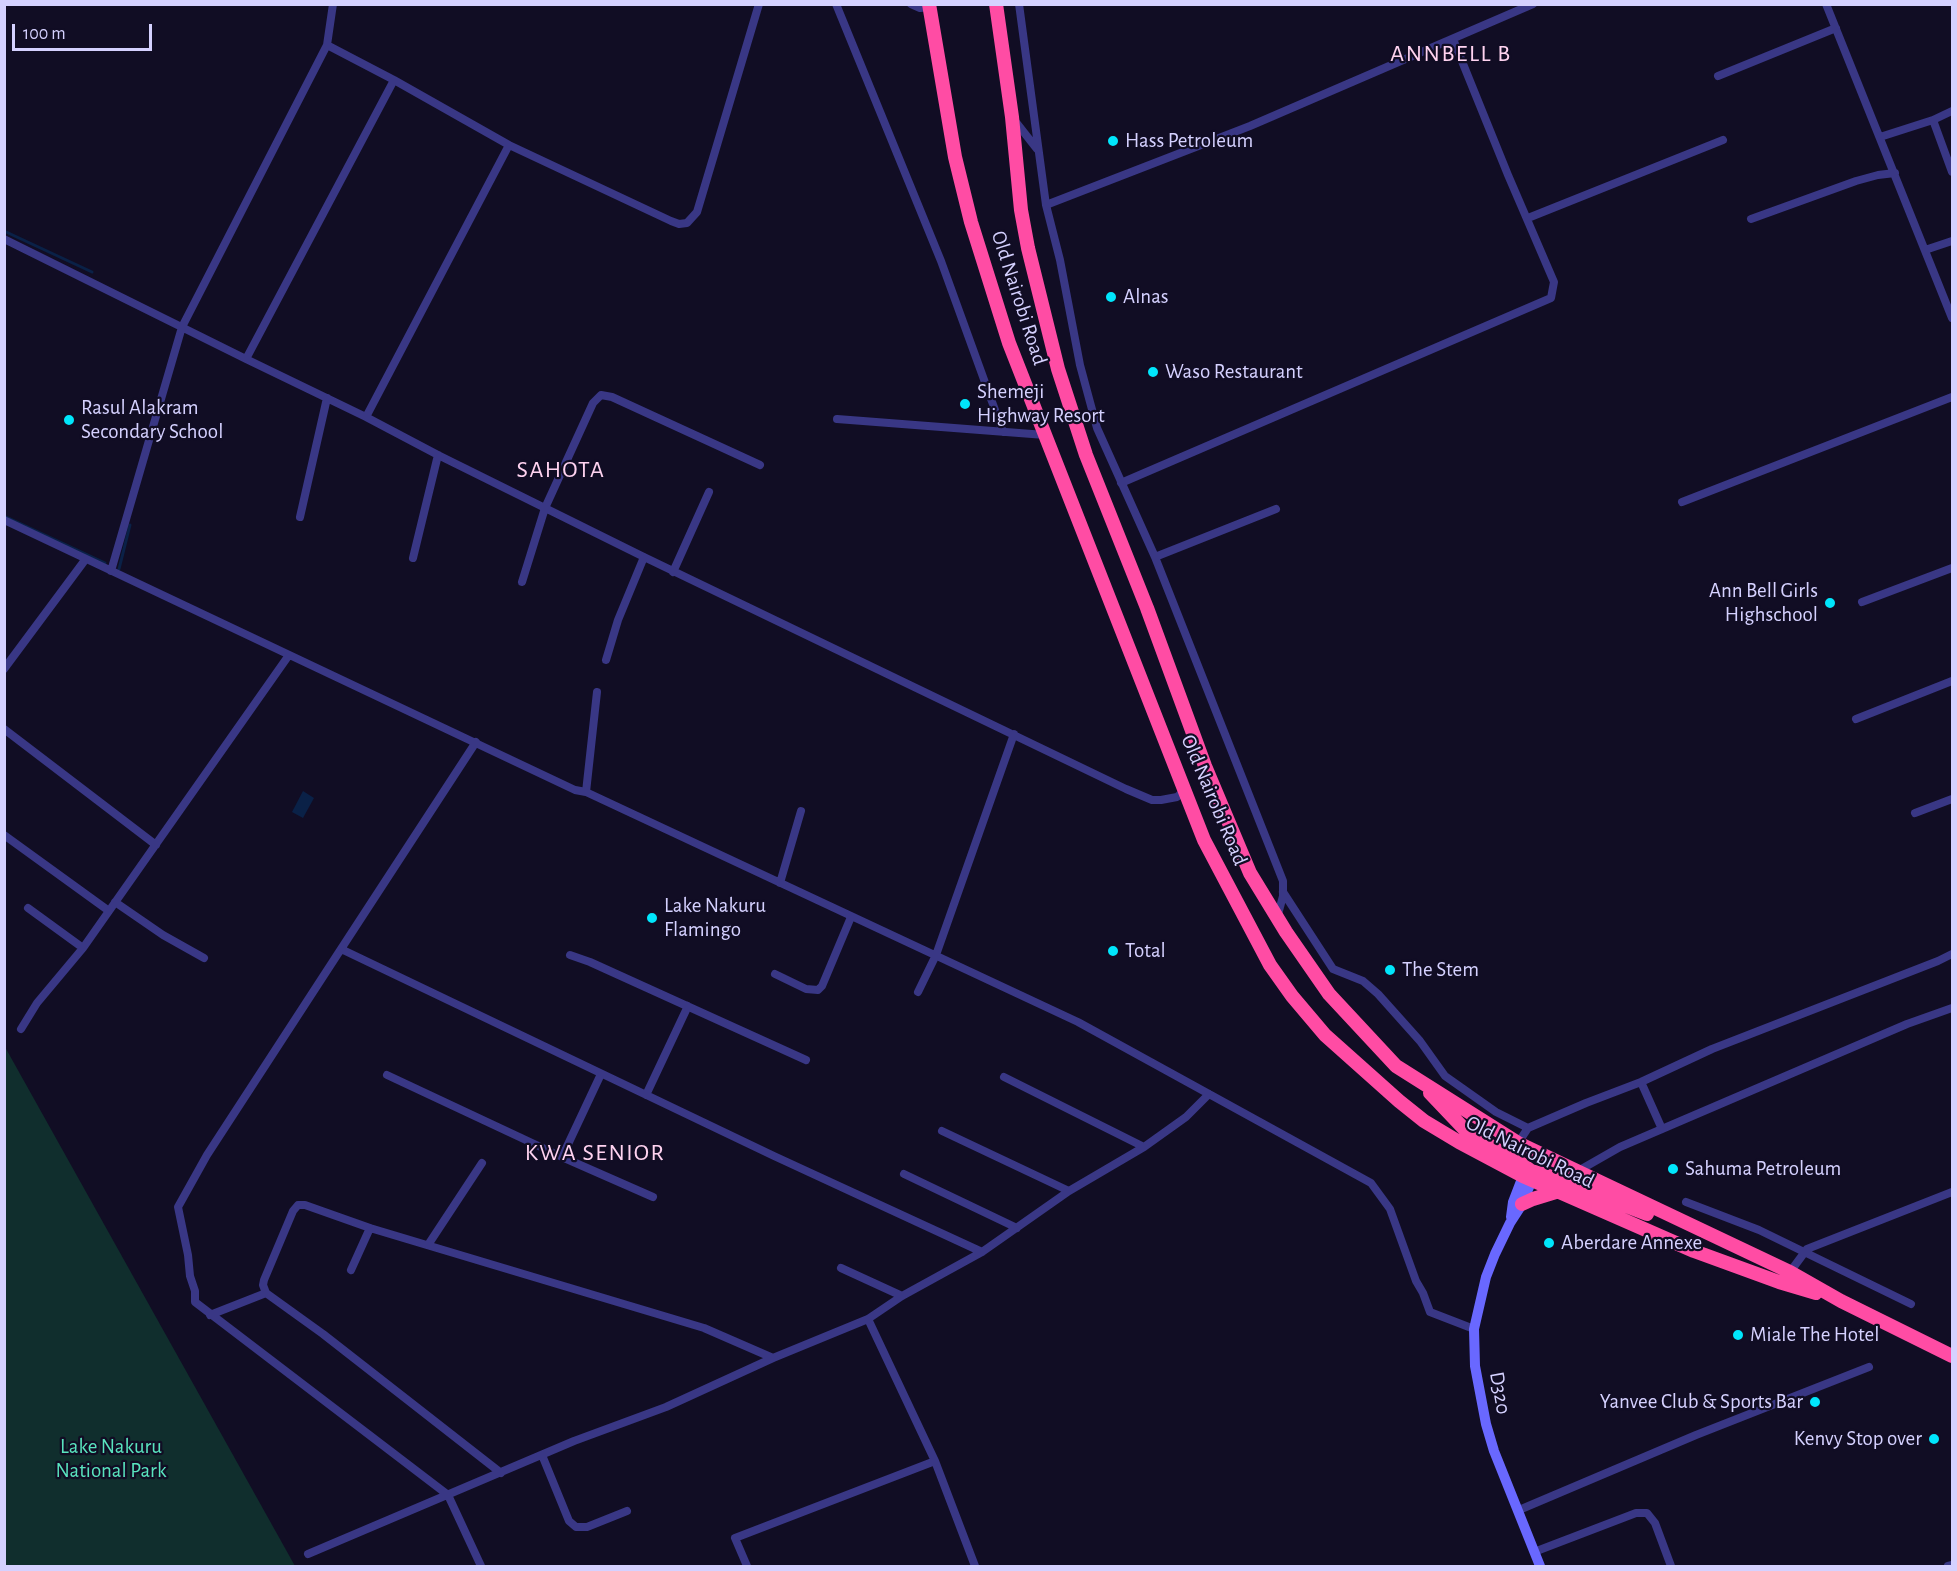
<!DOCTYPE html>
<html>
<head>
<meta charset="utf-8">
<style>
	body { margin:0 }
	#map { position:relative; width:1957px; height:1571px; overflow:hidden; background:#110d24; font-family:"Alegreya Sans",sans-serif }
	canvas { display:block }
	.frame { position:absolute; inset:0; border:6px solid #d5d1ff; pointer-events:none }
	.scale { position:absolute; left:12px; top:24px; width:140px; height:27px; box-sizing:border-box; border:3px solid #d5d1ff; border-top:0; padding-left:8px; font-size:18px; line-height:21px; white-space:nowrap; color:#d5d1ff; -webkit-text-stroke:4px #110d24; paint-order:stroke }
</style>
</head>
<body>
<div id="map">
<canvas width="1957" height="1571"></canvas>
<div class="frame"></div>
<div class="scale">100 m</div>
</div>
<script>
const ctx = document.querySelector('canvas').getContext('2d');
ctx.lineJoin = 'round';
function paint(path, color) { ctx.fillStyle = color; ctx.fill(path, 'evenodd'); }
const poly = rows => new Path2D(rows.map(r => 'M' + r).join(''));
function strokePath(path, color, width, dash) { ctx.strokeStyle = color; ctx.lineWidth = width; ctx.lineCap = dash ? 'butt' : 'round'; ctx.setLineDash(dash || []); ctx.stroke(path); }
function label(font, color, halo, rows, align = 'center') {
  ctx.font = font + ' "Alegreya Sans",sans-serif'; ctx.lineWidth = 4.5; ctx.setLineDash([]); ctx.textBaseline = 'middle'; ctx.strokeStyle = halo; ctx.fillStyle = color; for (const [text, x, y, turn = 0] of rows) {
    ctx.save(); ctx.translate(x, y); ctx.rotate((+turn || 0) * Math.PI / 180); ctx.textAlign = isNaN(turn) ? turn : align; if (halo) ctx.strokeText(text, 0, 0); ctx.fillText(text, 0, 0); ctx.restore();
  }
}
const green = poly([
	[5,1047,295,1566,5,1566]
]);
const water = poly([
	[303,791,314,798,303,818,292,812]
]);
const stream = poly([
	[4,231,92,272],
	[4,516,105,563],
	[119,569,130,525]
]);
const street = poly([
	[836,4,941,261,1003,432],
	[911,4,920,8,929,7],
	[1019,4,1046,205,1060,260,1080,365,1097,428,1155,557,1283,881,1283,896,1277,918],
	[1826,4,1952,318],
	[327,45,394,80,509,145,671,221,679,224,687,223,697,212,759,4],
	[1718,76,1836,28],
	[1933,120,1952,172],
	[1015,121,1037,149],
	[1880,137,1933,120,1952,111],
	[1046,205,1250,126,1533,4],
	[1528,218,1723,140],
	[1751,219,1856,181,1878,175,1895,173],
	[4,239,246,359,366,417,438,455,644,557,1126,789,1152,800,1161,800,1177,797,1185,790],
	[1925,250,1952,241],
	[246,359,394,80],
	[366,417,509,145],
	[837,419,1045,435],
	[1121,483,1551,298,1554,282,1508,175,1453,39],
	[1682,502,1952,397],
	[300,517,327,398],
	[4,520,575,790,586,792,1078,1022,1371,1183,1390,1209,1416,1281,1423,1293,1430,1312,1474,1329],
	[1155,557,1276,509],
	[413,558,438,455],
	[111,571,182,327,327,45,333,4],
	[673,572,709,492],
	[522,582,545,508,593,403,601,395,612,397,760,465],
	[1862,602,1952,568],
	[606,660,618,620,644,557],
	[4,669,85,560],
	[1856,719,1952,681],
	[4,729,156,845],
	[476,742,341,949,774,1156,982,1252],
	[586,792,597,692],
	[1915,813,1952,799],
	[4,835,109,911],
	[780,883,801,811],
	[1283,892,1333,969,1363,981,1378,994,1420,1041,1445,1076,1496,1112,1528,1128],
	[115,902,163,935,204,958],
	[28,908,83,948],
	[341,949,207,1155,178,1207,188,1255,190,1276,195,1291,195,1302,448,1495,481,1566],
	[570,955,590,962,806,1060],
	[775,974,806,989,818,990,822,986,851,917],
	[918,992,936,955,1014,734],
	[21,1029,37,1003,83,948,289,655],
	[387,1075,562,1157,653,1197],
	[1004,1077,1144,1147],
	[1641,1082,1662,1129],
	[646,1095,688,1006],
	[942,1131,1069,1191],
	[1518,1143,1528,1128,1586,1103,1641,1082,1712,1049,1938,961,1952,954],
	[562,1157,601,1074],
	[1578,1171,1620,1147,1907,1024,1952,1008],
	[904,1174,1017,1228],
	[1686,1202,1759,1230,1911,1304],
	[428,1245,482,1163],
	[841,1268,902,1296],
	[351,1270,370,1228],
	[1790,1272,1807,1249,1952,1192],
	[210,1315,266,1293],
	[868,1319,935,1461,975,1566],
	[542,1455,569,1521,576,1527,587,1527,627,1511],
	[501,1473,323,1334,266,1293,263,1285,264,1280,293,1211,298,1205,305,1205,370,1228,704,1328,773,1358],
	[1519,1510,1696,1435,1869,1367],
	[1534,1552,1636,1513,1647,1513,1655,1523,1671,1566],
	[308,1554,574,1441,666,1407,773,1358,868,1319,902,1296,982,1252,1069,1191,1144,1147,1186,1117,1209,1094],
	[747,1566,735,1538,935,1461],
	[1948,1566,1952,1565]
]);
const secondary = poly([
	[1532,1180,1521,1206,1510,1223,1495,1254,1486,1277,1474,1329,1475,1366,1486,1424,1494,1451,1540,1566],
	[1511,1217,1513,1202,1523,1176]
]);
const highway = poly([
	[929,4,955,157,971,222,1009,343,1204,840,1270,965,1292,996,1325,1035,1399,1101,1424,1121,1459,1142,1523,1176,1694,1251,1779,1282,1816,1293],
	[996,4,1012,117,1021,210,1028,248,1058,369,1086,455,1147,608,1205,766,1250,873,1286,932,1329,994,1396,1066,1518,1143,1790,1272,1841,1301,1952,1356],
	[1430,1093,1468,1133,1522,1164,1531,1171,1532,1179],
	[1525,1175,1531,1171,1546,1175,1647,1214],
	[1522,1204,1533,1199,1559,1191]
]);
const markers = [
	[1113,141,6,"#00e6fc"],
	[1111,297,6,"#00e6fc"],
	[1153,372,6,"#00e6fc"],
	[965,404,6,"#00e6fc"],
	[69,420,6,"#00e6fc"],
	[1830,603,6,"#00e6fc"],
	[652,918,6,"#00e6fc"],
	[1113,951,6,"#00e6fc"],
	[1390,970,6,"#00e6fc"],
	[1673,1169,6,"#00e6fc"],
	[1549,1243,6,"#00e6fc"],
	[1738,1335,6,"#00e6fc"],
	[1815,1402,6,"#00e6fc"],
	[1934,1439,6,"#00e6fc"]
];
const poiNames = [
	["Hass Petroleum",1125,141],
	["Alnas",1123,297],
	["Waso Restaurant",1165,372],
	["Shemeji",977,392],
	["Highway Resort",977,416],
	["Rasul Alakram",81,408],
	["Secondary School",81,432],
	["Ann Bell Girls",1818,591,"right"],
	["Highschool",1818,615,"right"],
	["Lake Nakuru",664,906],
	["Flamingo",664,930],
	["Total",1125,951],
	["The Stem",1402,970],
	["Sahuma Petroleum",1685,1169],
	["Aberdare Annexe",1561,1243],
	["Miale The Hotel",1750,1335],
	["Yanvee Club & Sports Bar",1803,1402,"right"],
	["Kenvy Stop over",1922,1439,"right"]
];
const streetNames = [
	["Old Nairobi Road",1019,298,72],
	["Old Nairobi Road",1214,800,67],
	["Old Nairobi Road",1530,1152,26],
	["D320",1500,1393,80]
];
const parkNames = [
	["Lake Nakuru",111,1447],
	["National Park",111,1471]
];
const quarterNames = [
	["ANNBELL B",1451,54],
	["SAHOTA",561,470],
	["KWA SENIOR",595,1153]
];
paint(green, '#102e2d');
paint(water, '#0a2147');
strokePath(stream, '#0a2147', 3);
strokePath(street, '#393785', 8);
strokePath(secondary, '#6968ff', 10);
strokePath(highway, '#ff4ca4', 14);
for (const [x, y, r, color] of markers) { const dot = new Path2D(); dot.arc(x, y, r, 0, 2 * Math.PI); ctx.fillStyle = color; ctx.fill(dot); strokePath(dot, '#110d24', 2); }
label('21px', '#d5d1ff', '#110d24', poiNames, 'left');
label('21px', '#d5d1ff', '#110d24', streetNames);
label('21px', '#59e3be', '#110d24', parkNames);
ctx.letterSpacing = '1.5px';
label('24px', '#ffd3f0', '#110d24', quarterNames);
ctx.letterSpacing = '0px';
</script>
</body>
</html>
